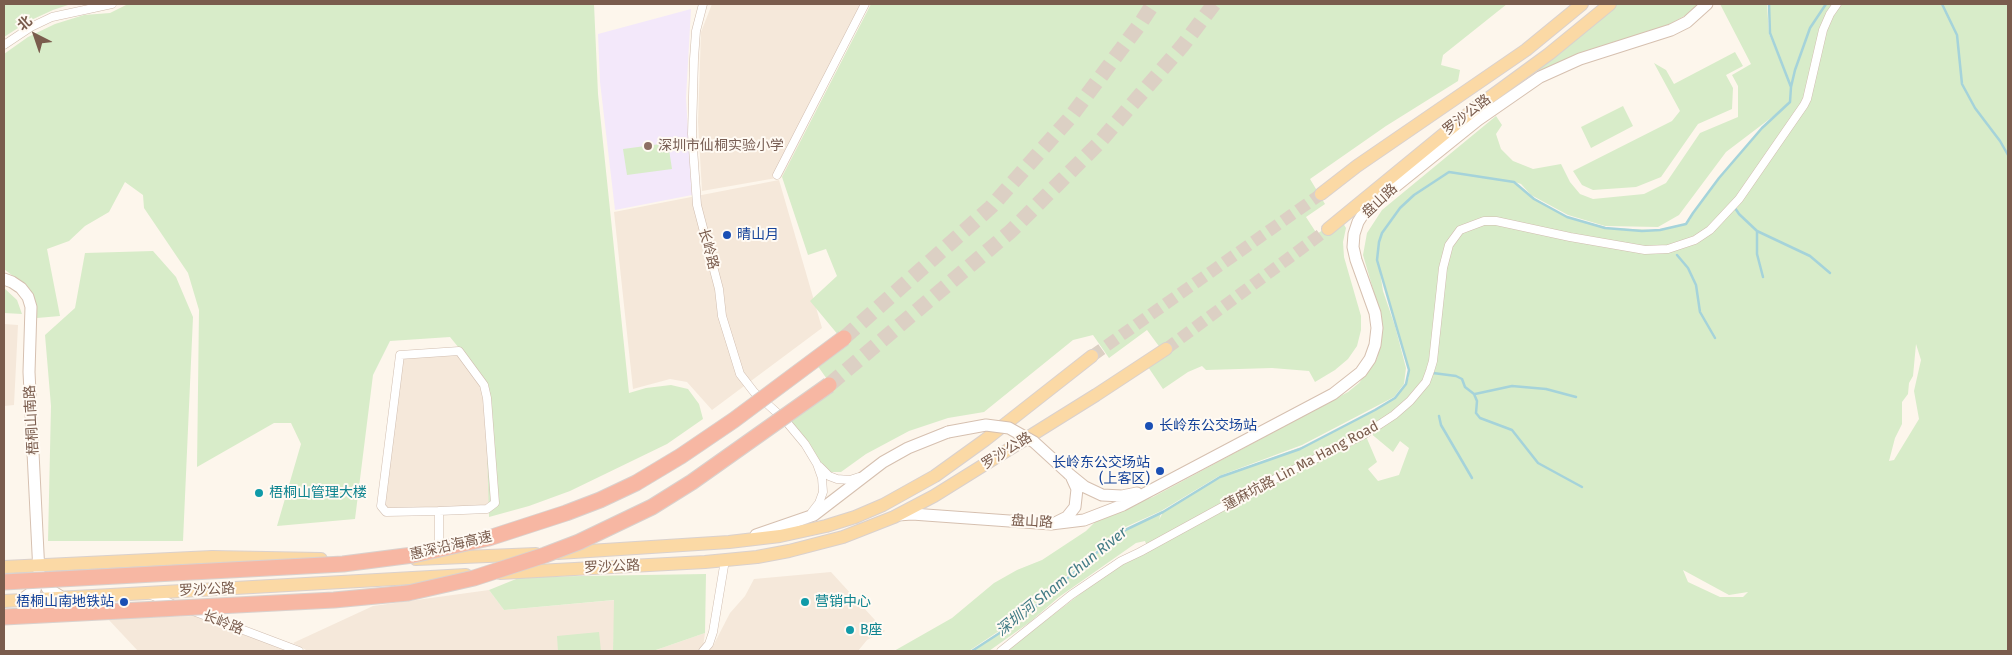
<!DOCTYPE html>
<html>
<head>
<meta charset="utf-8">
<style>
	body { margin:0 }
	#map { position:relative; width:2012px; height:655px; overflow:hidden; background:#fdf6ec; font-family:"Fira Sans","Noto Sans SC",sans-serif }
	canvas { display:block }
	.frame { position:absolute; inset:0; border:5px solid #7a5c4d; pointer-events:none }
	.north { position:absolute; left:10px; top:10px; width:50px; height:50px; -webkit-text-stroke:4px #fffaf3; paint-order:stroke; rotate:319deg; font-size:14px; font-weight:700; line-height:20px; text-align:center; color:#7a5c4d }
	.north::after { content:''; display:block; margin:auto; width:18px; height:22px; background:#7a5c4d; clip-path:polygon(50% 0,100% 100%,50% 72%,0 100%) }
</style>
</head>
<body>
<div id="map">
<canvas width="2012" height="655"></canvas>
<div class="frame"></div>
<div class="north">北</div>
</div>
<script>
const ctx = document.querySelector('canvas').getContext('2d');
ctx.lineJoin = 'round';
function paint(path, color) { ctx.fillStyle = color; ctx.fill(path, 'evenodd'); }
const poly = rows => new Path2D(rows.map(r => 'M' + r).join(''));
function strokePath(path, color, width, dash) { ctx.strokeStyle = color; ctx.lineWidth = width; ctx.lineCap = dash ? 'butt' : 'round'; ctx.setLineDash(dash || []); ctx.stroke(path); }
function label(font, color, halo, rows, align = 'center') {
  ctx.font = font + ' "Fira Sans","Noto Sans SC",sans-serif'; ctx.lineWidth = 4; ctx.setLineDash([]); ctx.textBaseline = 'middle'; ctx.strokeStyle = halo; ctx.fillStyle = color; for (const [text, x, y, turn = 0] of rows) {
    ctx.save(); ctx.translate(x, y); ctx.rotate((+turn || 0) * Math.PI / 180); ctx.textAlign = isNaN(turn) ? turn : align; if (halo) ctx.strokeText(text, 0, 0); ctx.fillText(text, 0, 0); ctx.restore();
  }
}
const residential = poly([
	[712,4,869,4,782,177,702,191,698,122,701,32],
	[779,180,822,328,712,410,687,382,670,379,633,389,614,212],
	[4,324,18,325,14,405,4,406],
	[459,351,484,385,495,503,487,509,386,512,381,506,400,355],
	[831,572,885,631,867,640,858,651,708,651,713,646,730,613,745,596,754,579],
	[489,590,504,610,615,600,613,651,308,651,293,643,373,606],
	[194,616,288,651,138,651,108,619],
	[705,633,703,647,699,651,653,651]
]);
const education = poly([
	[691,9,686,98,692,195,615,210,600,82,598,34]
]);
const green = poly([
	[4,4,71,4,53,10,29,21,4,37],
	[128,4,594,4,598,94,629,393,646,388,671,385,688,389,699,404,703,419,667,444,570,491,529,506,489,517,485,380,450,337,390,341,373,375,355,519,277,526,301,444,291,423,274,423,197,467,199,310,188,273,144,208,143,195,125,182,109,212,85,226,69,241,47,249,60,316,37,318,28,312,18,280,4,269,4,54,28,37,55,24,84,15,110,13],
	[871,4,1507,4,1443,55,1441,65,1460,70,1458,81,1386,126,1310,179,1325,204,1306,217,1317,234,1340,218,1346,228,1343,242,1344,257,1361,316,1361,330,1357,346,1348,359,1335,370,1315,382,1309,371,1272,368,1206,370,1202,366,1188,372,1163,389,1144,361,1161,349,1147,330,1109,358,1093,335,1073,340,984,412,948,418,909,431,866,454,841,472,829,472,821,466,788,421,834,389,817,365,844,342,810,301,837,276,826,249,808,255,782,177],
	[1615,4,1698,4,1686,15,1668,25,1581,53,1503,96,1501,93],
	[1720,4,1767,4,1769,34,1780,60,1770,33,1768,4,2008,4,2008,651,1006,651,1114,568,1147,546,1145,541,1136,543,1059,597,1030,622,989,651,973,651,1021,619,1119,533,1161,513,1159,520,1163,512,1204,486,1235,471,1307,445,1375,410,1395,398,1406,383,1409,377,1408,368,1380,272,1383,291,1395,326,1406,368,1404,384,1394,397,1302,445,1219,476,1161,511,1119,530,1020,617,969,651,894,651,952,618,994,583,1017,570,1042,560,1086,531,1098,519,1153,497,1348,392,1359,383,1377,359,1381,341,1380,313,1363,255,1367,233,1382,210,1496,116,1502,125,1496,134,1501,149,1513,161,1533,169,1561,164,1570,182,1580,194,1593,199,1644,194,1666,183,1700,133,1738,117,1738,86,1732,75,1751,64],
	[1784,108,1760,130,1721,176,1693,213,1690,220,1683,225,1655,230,1610,228,1567,217,1531,196,1515,182,1521,184,1531,195,1568,215,1605,226,1658,227,1679,215,1726,152],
	[1916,344,1921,360,1914,391,1919,419,1894,460,1889,461,1895,438,1902,424,1902,402,1908,394,1909,383,1913,376],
	[1369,432,1393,452,1400,441,1409,448,1399,475,1378,481,1368,469,1377,462,1365,434],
	[1683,570,1729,595,1748,592,1743,597,1720,597,1688,582],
	[1735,52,1743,66,1726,75,1733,88,1732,109,1698,124,1661,177,1636,187,1593,190,1582,185,1573,171,1672,121,1680,111,1654,63,1666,70,1674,84],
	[1623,106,1633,126,1591,148,1581,127],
	[668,143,672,169,627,175,623,149],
	[153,251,176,277,193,317,183,541,48,541,51,406,45,335,75,308,85,253],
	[4,288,17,300,22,314,4,313],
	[706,574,705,633,653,651,613,651,614,600,504,610,489,590,521,577],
	[599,632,601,651,558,651,557,636]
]);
const stream = poly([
	[1942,4,1957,35,1962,84,1975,108,2000,141,2008,155],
	[1791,87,1795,70,1810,28,1826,4],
	[1735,208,1739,214,1757,231,1810,256,1830,273],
	[1757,231,1757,254,1763,277],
	[1677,255,1688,268,1696,285,1700,312,1715,338],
	[1433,373,1456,376,1462,379,1465,387,1474,394,1477,401,1476,413,1480,418,1512,430,1538,463,1582,487],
	[1475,394,1512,386,1546,389,1576,397],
	[1439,416,1441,425,1472,478],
	[972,651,1021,619,1119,533,1163,512,1220,477,1300,449,1375,410,1395,398,1406,384,1409,370,1377,260,1379,242,1382,233,1400,208,1414,195,1449,172,1514,182,1534,199,1567,217,1605,228,1642,231,1660,230,1686,224,1693,213,1719,178,1762,128,1790,102,1791,87,1770,33,1769,4]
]);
const primaryTunnel = poly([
	[1166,349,1328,229],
	[1092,356,1321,194]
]);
const highwayTunnel = poly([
	[844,338,991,207,1069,119,1140,24,1153,4],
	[829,385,1011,231,1098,144,1183,45,1214,4]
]);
const street = poly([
	[703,4,696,31,694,59,692,134,697,205,719,289,722,316,740,374,754,392,785,420,805,444,817,464,822,478,823,492,819,503,812,512],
	[4,45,31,27,52,17,112,4],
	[777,175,865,4],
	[820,467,829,476,837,479,850,480,859,477],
	[439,551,439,511,487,509,495,503,487,398,484,385,459,351,400,355,381,506,386,512,439,511],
	[151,595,175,605],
	[193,611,299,651],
	[703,651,709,644,713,632,725,560],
	[1001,651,1071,595,1121,561,1140,552,1255,489,1365,434,1394,415,1410,401,1426,382,1430,371,1433,361,1443,268,1449,245,1460,230,1484,221,1496,221,1570,237,1645,250,1668,249,1695,240,1710,230,1739,199,1804,105,1807,99,1823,30,1830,14,1837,4]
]);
const secondary = poly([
	[4,279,12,282,21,288,28,297,31,307,29,372,39,573,35,590,21,600],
	[1069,474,1085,487,1102,495,1122,496,1137,493],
	[898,515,912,514,1051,524,1084,520,1123,505,1333,394,1361,372,1370,359,1375,345,1377,328,1375,313,1356,260,1353,247,1354,234,1358,222,1365,211,1478,120,1540,77,1580,59,1671,30,1687,22,1707,4],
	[1057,522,1067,517,1075,507,1077,489,1072,478],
	[756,535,814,515,883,462,908,448,948,432],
	[40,575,47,588,63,598]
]);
const primary = poly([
	[1321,194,1357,166,1526,50,1582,4],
	[1328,229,1478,106,1549,54,1610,4],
	[558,553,729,542,780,536,826,526,855,517,883,505,935,476,985,440,1092,356],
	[416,559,536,554],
	[4,567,212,557,321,559],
	[500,573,705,562,757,557,789,551,843,537,894,517,934,496,1096,395,1166,349],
	[4,601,466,575]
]);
const secondaryBridge = poly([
	[948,432,986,425,1009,428,1034,442,1069,474]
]);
const highwayBridge = poly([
	[4,582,343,564,413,555,489,538,566,513,600,500,636,483,681,456,734,420,844,338],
	[4,617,334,600,408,593,474,578,545,555,579,542,652,507,692,482,829,385]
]);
const markers = [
	[648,146,5,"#8d6e63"],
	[727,235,5,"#1a4fb4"],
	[1149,426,5,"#1a4fb4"],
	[1160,471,5,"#1a4fb4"],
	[259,493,5,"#0f9aa8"],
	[124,602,5,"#1a4fb4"],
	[805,602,5,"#0f9aa8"],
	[850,630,5,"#0f9aa8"]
];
const streetNames = [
	["罗沙公路",1467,115,-38],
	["盘山路",1380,201,-43],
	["长岭路",708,249,75],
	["梧桐山南路",32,420,-93],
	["罗沙公路",1007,451,-32],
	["蓮麻坑路 Lin Ma Hang Road",1301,466,-28],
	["盘山路",1032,522,3],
	["惠深沿海高速",451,546,-13],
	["罗沙公路",612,567,-3],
	["罗沙公路",207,590,-3],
	["长岭路",223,623,21]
];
const educationNames = [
	["深圳市仙桐实验小学",658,146]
];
const transitNames = [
	["晴山月",737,235],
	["长岭东公交场站",1159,426],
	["长岭东公交场站",1150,463,"right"],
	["(上客区)",1150,479,"right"],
	["梧桐山南地铁站",114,602,"right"]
];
const cultureNames = [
	["梧桐山管理大楼",269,493],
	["营销中心",815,602],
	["B座",860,630]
];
const waterNames = [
	["深圳河 Sham Chun River",1062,582,-39]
];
paint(residential, '#f5e8da');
paint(education, '#f3e8fa');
paint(green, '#d8ecc9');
strokePath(stream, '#a5d3da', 2.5);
strokePath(primaryTunnel, '#dcd0c4', 12, [12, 6]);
strokePath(highwayTunnel, '#dcd0c4', 15, [15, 8]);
strokePath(street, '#d1beb0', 9);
strokePath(secondary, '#d6c0b0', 13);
strokePath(primary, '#dad1cd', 14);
strokePath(street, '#fff', 8);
strokePath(secondary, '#fff', 11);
strokePath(primary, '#fbd9a5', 12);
strokePath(secondaryBridge, '#d6c0b0', 13, []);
strokePath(highwayBridge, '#dad1cd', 17, []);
strokePath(secondaryBridge, '#fff', 11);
strokePath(highwayBridge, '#f7b7a3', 15);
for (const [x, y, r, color] of markers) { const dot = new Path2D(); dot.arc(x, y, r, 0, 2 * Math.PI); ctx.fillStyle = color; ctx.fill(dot); strokePath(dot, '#fffaf3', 2); }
label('14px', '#7a5c4d', '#fffaf3', streetNames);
label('14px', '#785e54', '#fffaf3', educationNames, 'left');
label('14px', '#164399', '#fffaf3', transitNames, 'left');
label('14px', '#0d838f', '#fffaf3', cultureNames, 'left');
label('italic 15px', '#437c86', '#fffaf3', waterNames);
</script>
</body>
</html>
